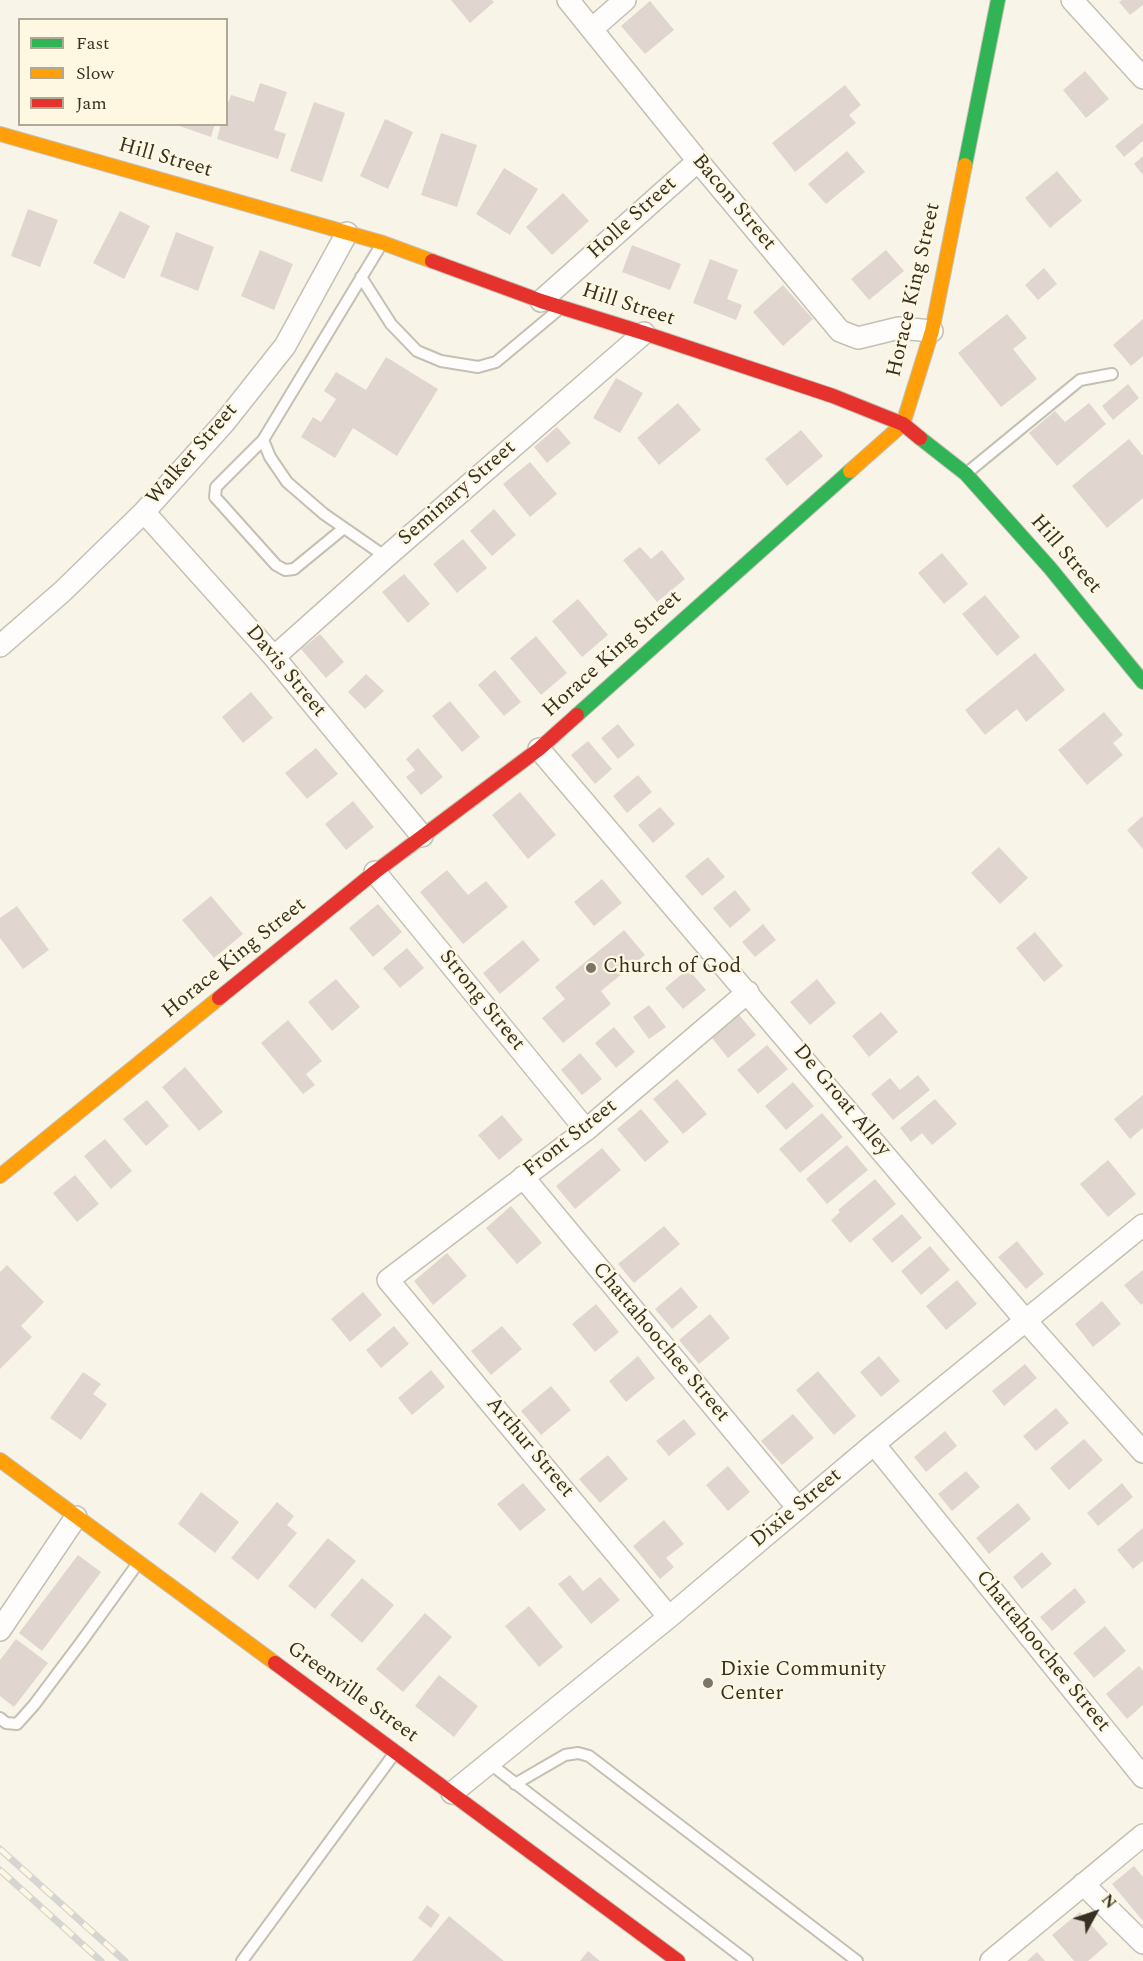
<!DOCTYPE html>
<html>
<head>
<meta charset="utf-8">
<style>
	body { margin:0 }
	#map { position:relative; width:1143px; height:1961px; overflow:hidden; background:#f8f4e8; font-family:Spectral,serif }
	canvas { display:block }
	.legend { position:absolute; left:18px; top:18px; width:210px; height:108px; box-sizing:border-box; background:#fef7e2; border:2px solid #aea896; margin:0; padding:8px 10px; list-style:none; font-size:18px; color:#363123 }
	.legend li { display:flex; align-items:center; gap:12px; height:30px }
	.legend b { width:30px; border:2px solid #aea896 }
	.north { position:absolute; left:1065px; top:1883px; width:60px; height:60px; -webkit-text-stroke:4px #fef7e2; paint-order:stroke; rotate:50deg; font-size:16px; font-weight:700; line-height:24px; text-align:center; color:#363123 }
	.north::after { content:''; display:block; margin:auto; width:21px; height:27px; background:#363123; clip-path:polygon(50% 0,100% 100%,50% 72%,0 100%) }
</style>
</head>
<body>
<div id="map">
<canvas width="1143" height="1961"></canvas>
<ul class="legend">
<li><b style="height:8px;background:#30b455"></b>Fast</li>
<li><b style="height:8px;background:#ff9f0a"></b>Slow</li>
<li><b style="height:8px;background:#e5322d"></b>Jam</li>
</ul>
<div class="north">N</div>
</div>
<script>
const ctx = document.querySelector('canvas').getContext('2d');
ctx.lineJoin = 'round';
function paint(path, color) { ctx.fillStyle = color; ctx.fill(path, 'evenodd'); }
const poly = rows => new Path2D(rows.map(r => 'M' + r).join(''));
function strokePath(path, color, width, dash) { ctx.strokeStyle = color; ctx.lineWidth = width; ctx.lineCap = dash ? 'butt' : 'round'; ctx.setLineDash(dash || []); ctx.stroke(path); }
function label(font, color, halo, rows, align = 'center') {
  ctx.font = font + ' Spectral,serif'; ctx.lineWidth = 4.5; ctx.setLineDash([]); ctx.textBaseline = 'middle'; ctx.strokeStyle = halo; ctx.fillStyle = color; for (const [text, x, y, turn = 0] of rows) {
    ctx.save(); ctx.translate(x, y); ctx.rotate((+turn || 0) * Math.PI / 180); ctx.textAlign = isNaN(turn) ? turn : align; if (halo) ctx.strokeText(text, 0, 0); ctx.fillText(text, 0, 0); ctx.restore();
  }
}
const building = poly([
	[451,0,492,0,494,2,470,23],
	[1122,0,1143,0,1143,5,1130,15,1119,2],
	[650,1,674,30,645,54,621,26],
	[1085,71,1109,99,1086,118,1063,90],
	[260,83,287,92,274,130,286,134,278,159,217,139,221,124,226,124,226,109,231,95,254,102],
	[845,85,861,105,849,115,856,123,795,172,772,143],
	[314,102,345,113,322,182,290,171],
	[385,119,413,132,388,189,360,176],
	[1143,123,1143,141,1124,157,1115,146],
	[174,124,215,124,211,137],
	[441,133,477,145,457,207,421,195],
	[847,151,865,172,826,204,808,184],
	[1143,156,1143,175,1134,164],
	[504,168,538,189,510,235,476,214],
	[1057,171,1082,201,1050,228,1025,198],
	[563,193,589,221,552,255,526,227],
	[28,209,58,220,40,267,11,256],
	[120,211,150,226,124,279,93,263],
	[176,232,214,247,198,291,160,276],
	[632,245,681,264,670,290,622,272],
	[260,250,293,264,274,310,241,296],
	[886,250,904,271,869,300,851,279],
	[710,259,738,270,727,299,742,305,736,320,693,303],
	[1044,268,1057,284,1038,300,1025,285],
	[783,285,813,319,783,346,753,312],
	[1007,314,1027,338,1013,349,1037,379,1001,407,958,353],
	[1143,319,1143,356,1131,366,1113,345],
	[386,357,438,389,397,456,353,428,335,458,301,437,313,417,321,422,336,399,324,391,336,372,366,390],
	[616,378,643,393,620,433,593,418],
	[1128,384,1139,398,1113,420,1102,406],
	[678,403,701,430,659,465,637,438],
	[1089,403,1106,424,1057,466,1029,433,1055,411,1065,422],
	[557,427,571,443,547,463,534,447],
	[801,430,823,456,787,486,765,459],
	[1129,439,1143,456,1143,498,1107,528,1072,486],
	[530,462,557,494,530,517,503,484],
	[494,509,516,535,492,556,470,531],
	[463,539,487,568,457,593,433,564],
	[640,547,651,559,662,550,685,579,657,602,623,560],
	[942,553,968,584,944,604,918,573],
	[404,574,430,604,408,623,382,592],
	[985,595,1020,637,997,656,962,614],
	[578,599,608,635,582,657,552,621],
	[320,634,344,662,326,678,301,649],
	[536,636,567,673,541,695,510,658],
	[1035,653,1065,690,1026,722,1017,709,985,735,965,710],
	[495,670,521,702,504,716,478,685],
	[366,674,384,691,365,709,348,692],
	[251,692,273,718,243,743,222,717],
	[450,701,480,737,462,752,432,716],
	[1104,712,1123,735,1113,743,1123,755,1087,785,1058,750],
	[618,724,635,745,618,759,601,738],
	[588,741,612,769,595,784,571,755],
	[316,748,338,774,307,799,285,773],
	[418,748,443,777,421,795,406,777,415,770,406,759],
	[638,775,652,792,627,813,613,796],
	[520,792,556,835,528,859,492,815],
	[353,801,374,827,346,850,325,824],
	[660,807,675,824,653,843,638,825],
	[1143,816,1143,849,1127,830],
	[999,847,1028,878,1000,904,971,873],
	[708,857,725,877,702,896,685,876],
	[447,870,468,895,486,881,508,907,463,944,420,892],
	[602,879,622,903,594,926,574,902],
	[735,890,751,910,730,928,713,908],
	[211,896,243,934,214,958,182,920],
	[378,904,402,932,373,957,349,928],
	[17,906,49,950,23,969,0,938,0,918],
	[763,924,776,940,755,957,742,942],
	[624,930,645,955,601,991,611,1004,563,1043,542,1018,565,999,555,987],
	[1035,932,1063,966,1044,982,1016,948],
	[523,940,540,960,500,994,483,973],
	[407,948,424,968,400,988,383,968],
	[688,969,706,990,683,1009,665,988],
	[336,979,360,1007,332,1031,308,1002],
	[817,979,836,1003,810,1025,790,1002],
	[649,1005,666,1027,649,1039,633,1017],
	[735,1010,756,1035,728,1058,708,1033],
	[881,1012,898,1032,869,1057,852,1036],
	[288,1020,322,1061,306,1074,315,1085,303,1094,261,1043],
	[614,1027,635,1052,616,1068,595,1043],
	[767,1045,788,1069,758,1094,737,1070],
	[580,1053,602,1079,582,1095,561,1070],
	[185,1067,223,1112,199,1131,162,1087],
	[918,1075,930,1090,893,1120,871,1094,890,1078,900,1090],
	[677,1079,707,1114,683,1134,653,1099],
	[793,1082,814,1106,786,1130,765,1106],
	[1143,1095,1143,1128,1130,1139,1114,1119],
	[935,1099,957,1124,932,1145,922,1133,911,1142,900,1128],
	[147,1100,169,1126,146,1146,123,1119],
	[641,1109,669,1142,645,1162,617,1129],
	[822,1113,843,1137,800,1173,779,1149],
	[502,1115,523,1140,499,1160,478,1135],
	[105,1139,132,1171,111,1189,84,1156],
	[847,1145,868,1170,827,1204,806,1179],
	[602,1148,621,1170,575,1209,556,1186],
	[1108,1160,1136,1194,1108,1217,1080,1184],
	[75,1175,99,1204,77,1222,53,1193],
	[875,1179,896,1204,850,1243,831,1220,840,1212,838,1210],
	[511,1206,542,1243,517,1264,486,1228],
	[902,1214,922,1238,892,1263,872,1239],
	[664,1226,680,1244,634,1283,618,1264],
	[1017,1241,1044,1274,1026,1289,998,1257],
	[930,1246,950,1270,921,1295,901,1271],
	[447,1253,467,1276,433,1305,414,1281],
	[7,1265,44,1302,21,1326,32,1337,0,1369,0,1272],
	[1143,1270,1143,1303,1141,1305,1124,1285],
	[957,1280,977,1304,946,1330,926,1306],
	[681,1287,698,1307,672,1329,655,1309],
	[363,1292,382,1315,350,1342,331,1319],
	[1102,1301,1121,1324,1093,1347,1075,1324],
	[596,1304,619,1332,595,1352,572,1324],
	[710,1314,730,1338,699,1364,679,1340],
	[394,1326,409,1344,381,1368,366,1350],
	[502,1326,522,1349,491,1375,471,1351],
	[638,1356,655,1378,626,1402,609,1381],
	[879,1356,900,1381,881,1397,860,1372],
	[1025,1364,1037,1378,1004,1406,992,1391],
	[431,1370,445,1387,412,1415,398,1398],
	[818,1371,856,1416,834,1435,796,1390],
	[83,1372,101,1384,93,1394,107,1404,81,1440,50,1418],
	[551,1386,571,1410,541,1435,521,1411],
	[1056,1408,1069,1423,1036,1451,1023,1436],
	[793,1414,814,1438,782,1465,761,1441],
	[684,1419,696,1434,669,1456,656,1441],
	[945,1431,957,1446,926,1472,914,1457],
	[1084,1439,1103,1460,1069,1490,1050,1468],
	[608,1455,628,1479,600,1503,579,1479],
	[728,1466,750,1492,728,1511,706,1485],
	[966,1471,980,1487,952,1511,938,1494],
	[523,1483,546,1510,520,1531,497,1504],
	[1122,1483,1133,1497,1098,1526,1087,1513],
	[201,1492,239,1522,215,1553,178,1524],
	[277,1502,294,1516,287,1525,297,1533,258,1580,231,1558],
	[1018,1503,1031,1519,989,1554,976,1538],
	[664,1520,684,1544,666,1558,674,1567,660,1579,633,1546],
	[1143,1528,1143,1561,1133,1569,1117,1550],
	[328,1538,356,1561,315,1609,288,1586],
	[1042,1552,1052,1564,1022,1589,1013,1577],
	[78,1555,101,1572,42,1651,19,1633],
	[570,1575,583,1591,600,1577,620,1600,591,1624,558,1584],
	[362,1578,394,1605,362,1643,330,1615],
	[1075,1588,1086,1602,1052,1631,1040,1617],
	[529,1606,563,1647,539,1667,505,1626],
	[425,1613,452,1637,403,1692,376,1669],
	[1105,1626,1126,1651,1094,1678,1073,1653],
	[16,1639,48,1663,14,1707,0,1696,0,1660],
	[1139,1666,1143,1671,1143,1705,1127,1719,1106,1694],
	[439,1675,478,1706,454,1737,415,1706],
	[1134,1866,1143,1877,1143,1921,1112,1884],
	[427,1905,440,1915,431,1928,418,1918],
	[1080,1912,1108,1944,1088,1961,1074,1961,1052,1935],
	[449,1916,504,1961,412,1961],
	[588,1951,600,1961,580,1961],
	[1037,1952,1045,1961,1027,1961]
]);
const lane = poly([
	[381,245,263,440,270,457,287,482,324,514,386,557],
	[361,277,391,324,417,351,441,361,478,367,496,362,557,311],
	[263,440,216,487,215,497,276,565,285,570,294,569,344,528],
	[968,472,1080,380,1112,374],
	[0,1718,6,1723,17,1724,34,1705,82,1641,138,1563],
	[489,1763,747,1961],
	[515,1784,565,1755,578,1753,589,1756,857,1961],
	[242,1961,394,1754]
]);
const street = poly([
	[568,0,698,161,840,331,858,338,899,328,932,331],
	[1072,0,1143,78],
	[592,29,625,0],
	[541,301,698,161],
	[144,512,274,657,422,836],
	[0,646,63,591,144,512,224,423,285,346,347,233],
	[274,657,386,557,644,333],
	[539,749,1026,1321,1143,1452],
	[375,872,586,1130],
	[523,1177,798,1508],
	[874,1444,1143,1777],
	[669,1617,388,1280,586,1130,748,992],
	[0,1630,76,1517],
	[452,1793,669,1617,874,1444,1143,1225],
	[1083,1884,1143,1943],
	[991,1961,1143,1835]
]);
const fast = poly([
	[965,165,998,0],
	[920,438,966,474,1050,568,1143,682],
	[577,715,850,471]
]);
const slow = poly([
	[0,134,383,243,432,261],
	[850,471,903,424,932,331,965,165],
	[0,1176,219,998],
	[0,1460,275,1663]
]);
const jam = poly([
	[432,261,541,301,644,333,833,396,903,424,920,438],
	[219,998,375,872,539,749,577,715],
	[275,1663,678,1961]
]);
const rail = poly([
	[0,1849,125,1961],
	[0,1870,101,1961]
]);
const markers = [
	[591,968,6,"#7a7568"],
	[708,1683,6,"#7a7568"]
];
const streetNames = [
	["Hill Street",165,159,16],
	["Bacon Street",733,203,50],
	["Holle Street",633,219,-42],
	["Horace King Street",915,290,-77],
	["Hill Street",628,306,18],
	["Walker Street",193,455,-49],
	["Seminary Street",458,494,-41],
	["Hill Street",1065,555,49],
	["Horace King Street",613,655,-42],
	["Davis Street",285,672,50],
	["Horace King Street",235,959,-39],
	["Strong Street",481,1001,51],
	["De Groat Alley",841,1101,50],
	["Front Street",571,1139,-38],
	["Chattahoochee Street",660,1343,50],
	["Arthur Street",529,1448,50],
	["Dixie Street",797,1509,-40],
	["Chattahoochee Street",1042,1652,51],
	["Greenville Street",352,1693,36]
];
const poiNames = [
	["Church of God",603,968],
	["Dixie Community",720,1671],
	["Center",720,1695]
];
paint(building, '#e0d6cf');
strokePath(lane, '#c4c0b4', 14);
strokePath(street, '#c4c0b4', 24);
strokePath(fast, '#c4c0b4', 16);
strokePath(slow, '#c4c0b4', 16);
strokePath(jam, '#c4c0b4', 16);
strokePath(lane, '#fefdfc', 10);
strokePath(street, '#fefdfc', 21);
strokePath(fast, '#30b455', 14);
strokePath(slow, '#ff9f0a', 14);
strokePath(jam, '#e5322d', 14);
strokePath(rail, '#d6d5d1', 7);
strokePath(rail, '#fef7e2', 4.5, [14]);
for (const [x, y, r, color] of markers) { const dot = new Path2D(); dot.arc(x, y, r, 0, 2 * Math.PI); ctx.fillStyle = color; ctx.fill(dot); strokePath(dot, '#fef7e2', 2); }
label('21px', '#363123', '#fef7e2', streetNames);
label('21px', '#363123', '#fef7e2', poiNames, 'left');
</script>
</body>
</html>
